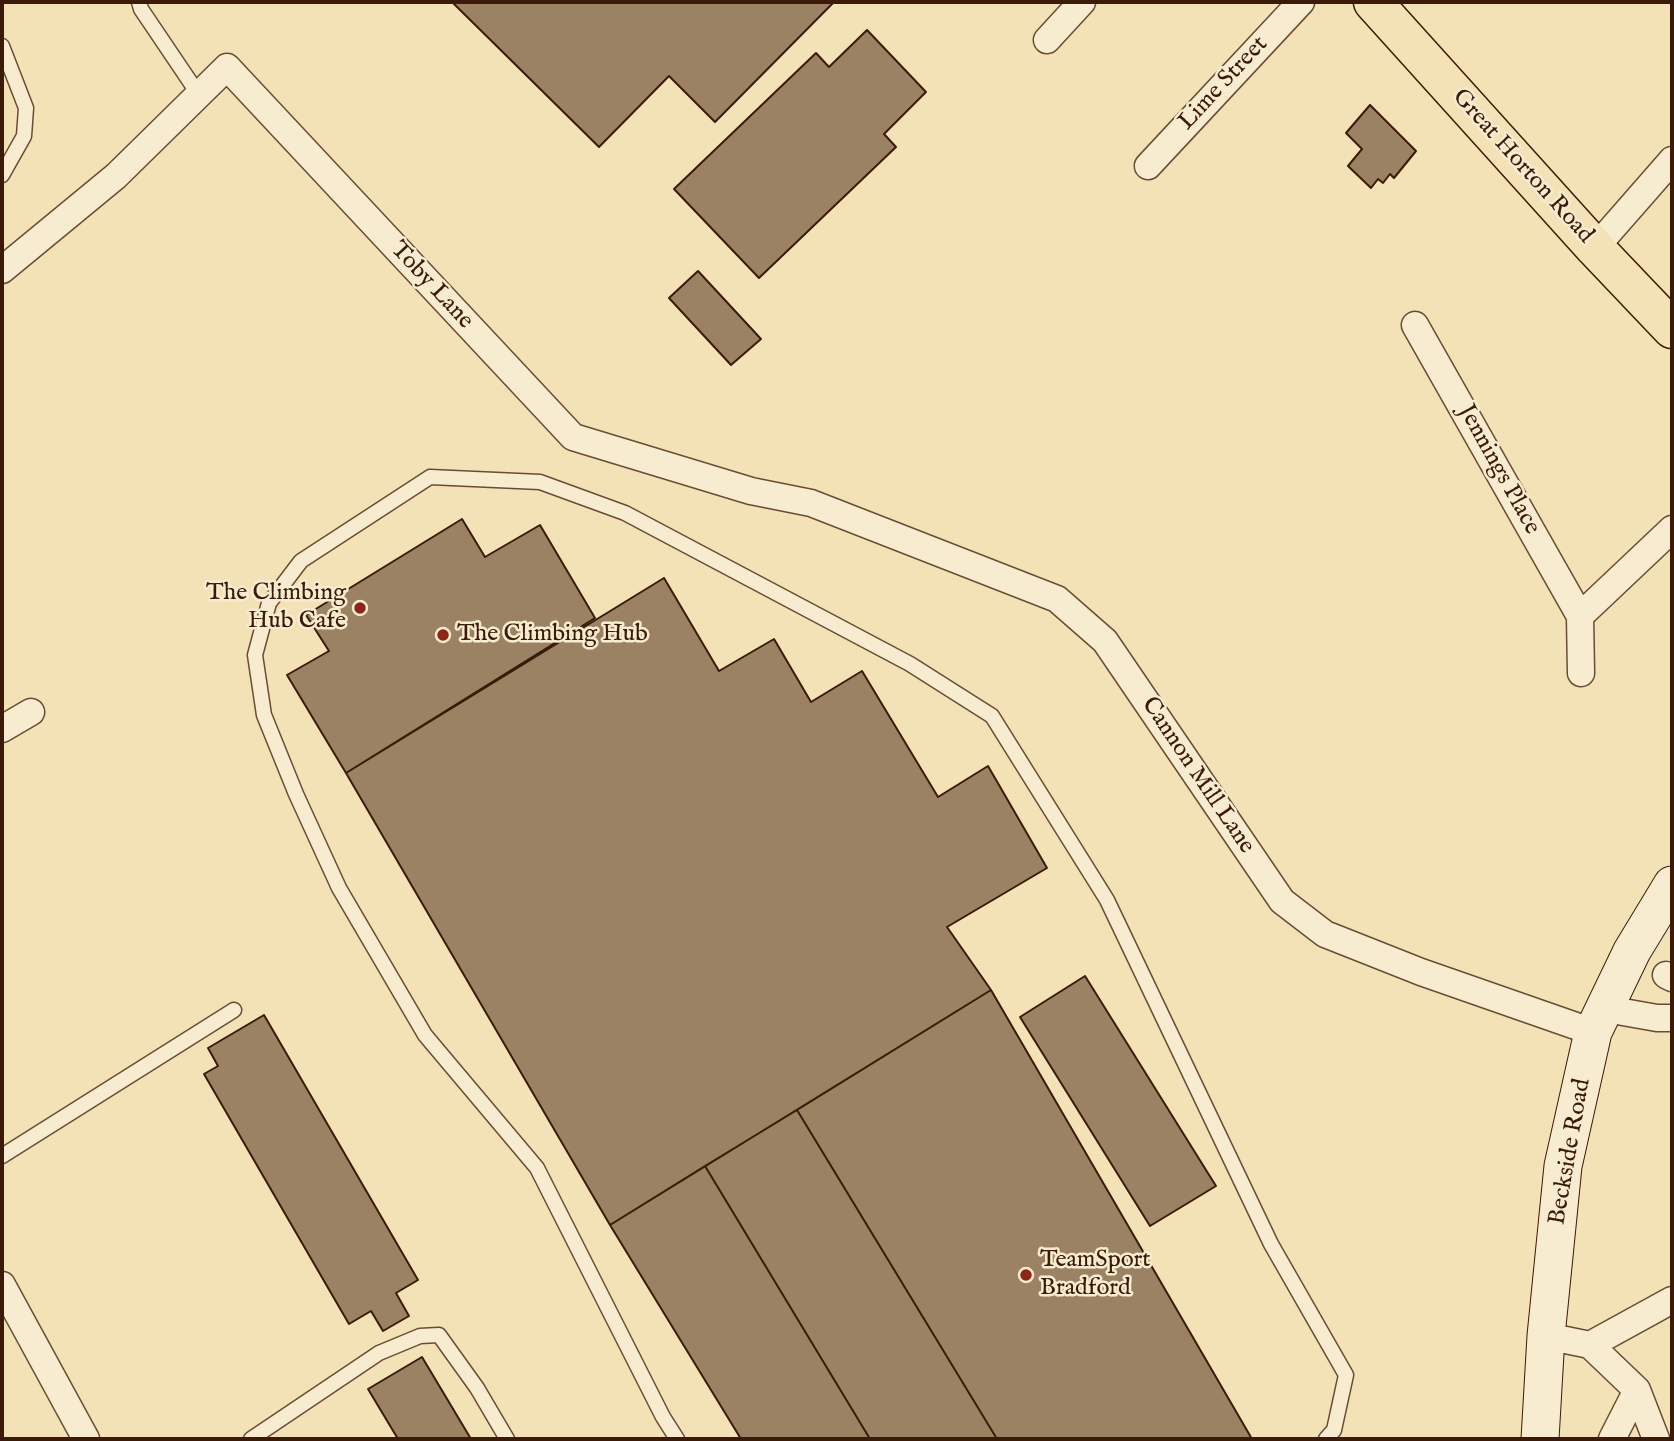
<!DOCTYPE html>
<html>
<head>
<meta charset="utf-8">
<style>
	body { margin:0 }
	#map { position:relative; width:1674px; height:1441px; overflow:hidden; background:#f3e2b6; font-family:"IM FELL English",serif }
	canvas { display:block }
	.frame { position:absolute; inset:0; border:4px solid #3c1a09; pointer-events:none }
</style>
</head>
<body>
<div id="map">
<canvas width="1674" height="1441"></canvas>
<div class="frame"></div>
</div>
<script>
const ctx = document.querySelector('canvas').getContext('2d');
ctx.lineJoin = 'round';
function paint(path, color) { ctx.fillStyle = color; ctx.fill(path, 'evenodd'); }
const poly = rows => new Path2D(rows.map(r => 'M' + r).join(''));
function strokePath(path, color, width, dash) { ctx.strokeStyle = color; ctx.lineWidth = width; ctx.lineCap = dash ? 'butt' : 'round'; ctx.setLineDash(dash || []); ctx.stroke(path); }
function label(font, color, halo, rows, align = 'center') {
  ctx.font = font + ' "IM FELL English",serif'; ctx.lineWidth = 5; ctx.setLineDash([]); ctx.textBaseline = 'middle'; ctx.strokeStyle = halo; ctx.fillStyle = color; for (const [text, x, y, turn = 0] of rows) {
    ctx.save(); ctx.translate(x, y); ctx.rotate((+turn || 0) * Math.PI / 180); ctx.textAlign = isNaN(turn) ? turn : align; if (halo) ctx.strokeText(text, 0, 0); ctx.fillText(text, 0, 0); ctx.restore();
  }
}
const building = poly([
	[452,2,834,2,715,122,669,76,599,147,452,2],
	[867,30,926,92,884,134,896,147,759,278,674,189,816,53,829,67,867,30],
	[1370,105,1416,151,1394,178,1390,174,1383,183,1378,179,1371,188,1348,166,1362,149,1346,133,1370,105],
	[698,271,761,339,731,365,669,298,698,271],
	[462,519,485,557,540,525,595,618,346,773,287,675,329,651,306,615,462,519],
	[664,578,719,671,774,639,811,702,862,671,938,797,988,766,1047,868,947,927,991,990,610,1225,346,773,664,578],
	[1085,976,1216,1186,1150,1226,1020,1017,1085,976],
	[991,990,1252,1439,997,1439,797,1110,991,990],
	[264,1015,418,1280,396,1293,409,1316,383,1331,371,1311,349,1324,204,1074,218,1066,208,1048,264,1015],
	[797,1110,997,1439,870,1439,705,1166,797,1110],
	[705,1166,870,1439,741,1439,610,1225,705,1166],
	[422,1357,471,1439,398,1439,368,1389,422,1357]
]);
const lane = poly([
	[139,2,141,9,199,95],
	[2,46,26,108,24,136,2,175],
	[2,1156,234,1010],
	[251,1439,379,1353,420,1336,439,1335,477,1388,507,1439],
	[677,1439,663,1417,537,1168,425,1035,339,888,296,794,264,715,255,655,269,603,301,561,430,477,540,482,625,513,910,664,992,716,1107,900,1271,1244,1346,1375,1334,1430,1326,1439]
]);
const street = poly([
	[1047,40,1082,2],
	[1148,166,1301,2],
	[1595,248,1672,160],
	[2,270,116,176,227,67,573,437,751,491,811,503,1057,599,1105,641,1282,901,1325,934,1421,972,1593,1032],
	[1415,325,1580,616],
	[1581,673,1580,616,1672,529],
	[2,729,31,712],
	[1666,975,1672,978],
	[1606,1009,1657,1018,1672,1018],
	[2,1285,86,1439],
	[1546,1336,1590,1345,1637,1390,1656,1439],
	[1590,1345,1672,1300],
	[1612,1439,1637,1390]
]);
const secondary = poly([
	[1540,1439,1546,1336,1563,1166,1593,1032,1632,951,1672,885]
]);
const primary = poly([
	[1373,2,1595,248,1672,329]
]);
const markers = [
	[360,608,7,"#8f2418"],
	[443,635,7,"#8f2418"],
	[1026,1275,7,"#8f2418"]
];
const streetNames = [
	["Lime Street",1224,84,-47],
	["Great Horton Road",1522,167,48],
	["Toby Lane",431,286,47],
	["Jennings Place",1498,470,61],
	["Cannon Mill Lane",1197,776,56],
	["Beckside Road",1571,1152,-80]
];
const poiNames = [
	["The Climbing",346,594,"right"],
	["Hub Cafe",346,622,"right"],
	["The Climbing Hub",457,635],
	["TeamSport",1040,1261],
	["Bradford",1040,1289]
];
paint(building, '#9b8263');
strokePath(building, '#3c1a09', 2);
strokePath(lane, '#6a4c34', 17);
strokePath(street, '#6a4c34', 29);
strokePath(secondary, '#3c1a09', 39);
strokePath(primary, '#3c1a09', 41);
strokePath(lane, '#f7ecd0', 14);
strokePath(street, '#f7ecd0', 26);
strokePath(secondary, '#f7ecd0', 37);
strokePath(primary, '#f3e2b6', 38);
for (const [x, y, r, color] of markers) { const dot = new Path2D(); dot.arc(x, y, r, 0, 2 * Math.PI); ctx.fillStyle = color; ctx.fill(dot); strokePath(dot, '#f7ecd0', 2.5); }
label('24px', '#3c1a09', '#f7ecd0', streetNames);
label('24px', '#3c1a09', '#f7ecd0', poiNames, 'left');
</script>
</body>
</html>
